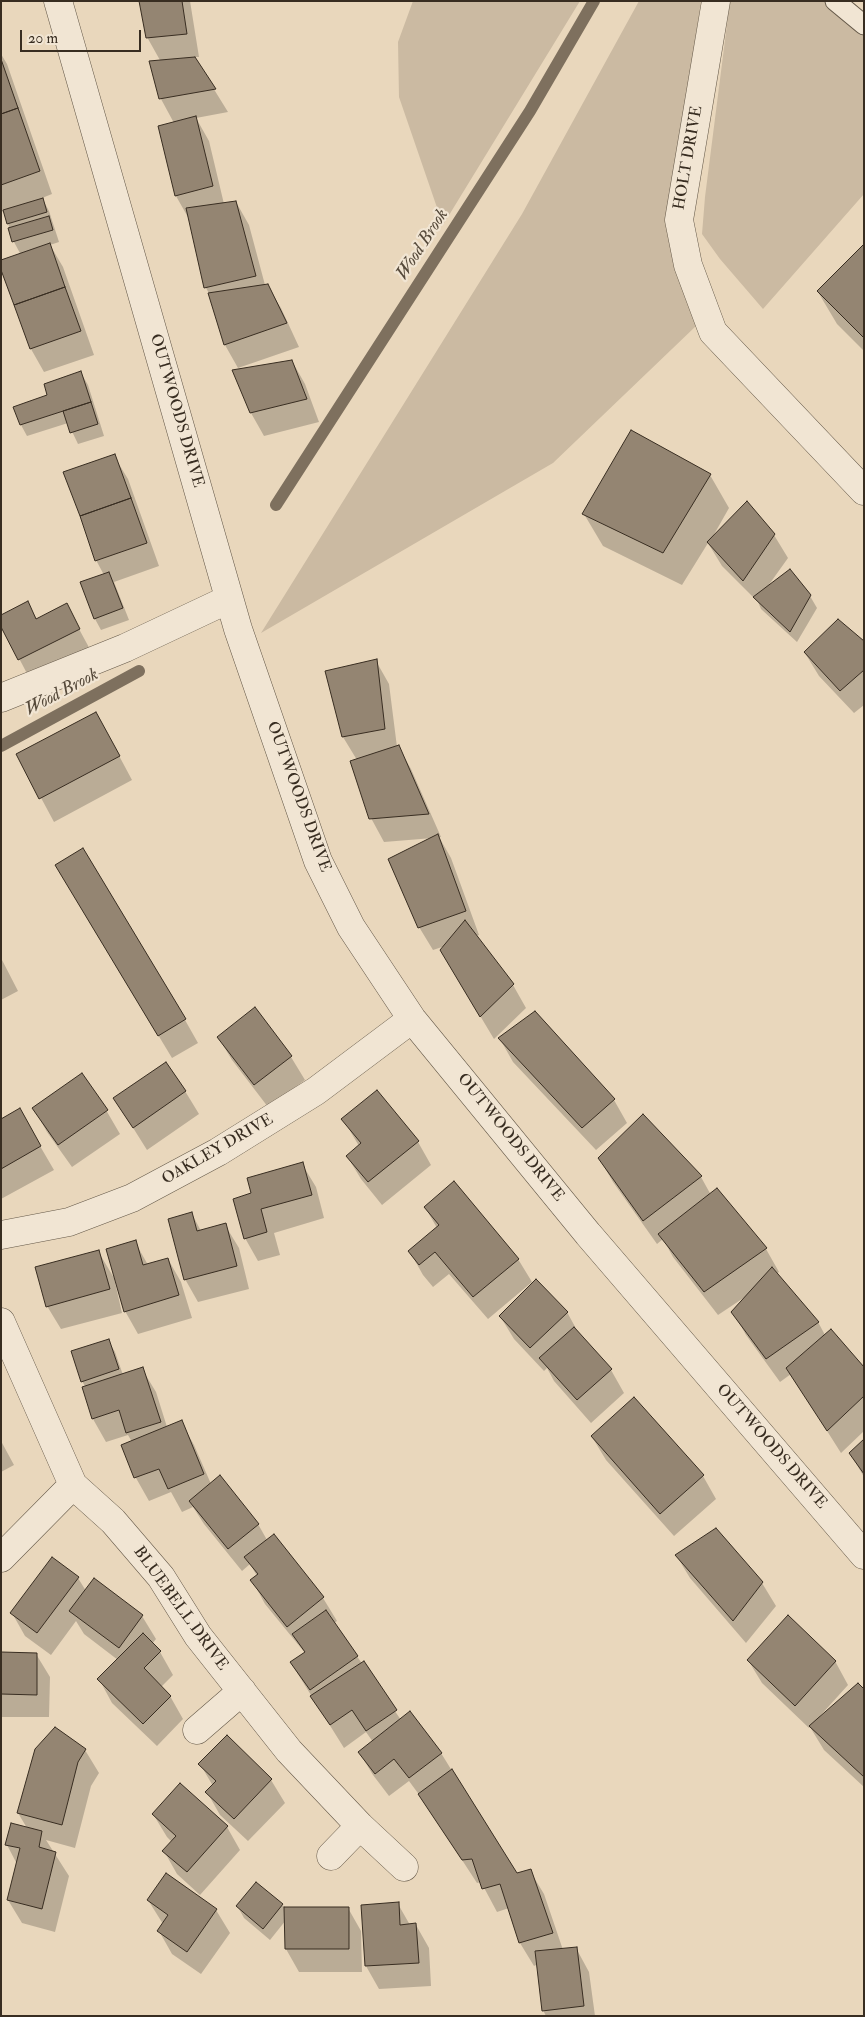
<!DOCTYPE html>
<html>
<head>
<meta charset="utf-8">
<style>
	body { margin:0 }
	#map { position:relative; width:865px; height:2017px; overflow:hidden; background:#e9d7bc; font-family:"IM FELL Double Pica",serif }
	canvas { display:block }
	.frame { position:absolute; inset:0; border:2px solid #382d21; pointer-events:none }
	.scale { position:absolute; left:20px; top:30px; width:121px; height:22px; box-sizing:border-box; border:2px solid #382d21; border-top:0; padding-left:6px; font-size:15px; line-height:18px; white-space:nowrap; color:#382d21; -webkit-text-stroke:4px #f1e5d3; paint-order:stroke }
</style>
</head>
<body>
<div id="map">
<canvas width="865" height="2017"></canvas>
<div class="frame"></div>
<div class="scale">20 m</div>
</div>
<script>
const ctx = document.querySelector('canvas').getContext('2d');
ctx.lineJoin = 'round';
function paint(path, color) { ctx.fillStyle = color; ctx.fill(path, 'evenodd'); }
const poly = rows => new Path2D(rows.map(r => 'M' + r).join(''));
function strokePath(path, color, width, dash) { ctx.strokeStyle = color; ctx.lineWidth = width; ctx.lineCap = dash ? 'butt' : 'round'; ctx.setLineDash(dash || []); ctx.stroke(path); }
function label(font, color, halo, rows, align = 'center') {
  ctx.font = font + ' "IM FELL Double Pica",serif'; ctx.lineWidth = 4.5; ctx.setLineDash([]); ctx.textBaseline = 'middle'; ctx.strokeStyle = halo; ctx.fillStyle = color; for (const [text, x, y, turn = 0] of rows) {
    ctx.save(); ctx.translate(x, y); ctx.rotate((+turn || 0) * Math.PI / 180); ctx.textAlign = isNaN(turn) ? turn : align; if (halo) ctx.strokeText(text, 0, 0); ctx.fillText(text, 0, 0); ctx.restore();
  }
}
const green = poly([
	[413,1,580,1,443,225,399,97,398,42],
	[639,1,701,1,668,223,676,272,696,326,553,463,261,633,522,214],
	[730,1,830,1,864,31,864,194,763,309,720,259,702,234,705,197]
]);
const shadow = poly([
	[140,1,190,1,199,57,194,57,228,112,196,118,209,141,224,204,236,202,249,225,265,285,267,285,281,308,299,347,238,368,225,345,210,295,206,288,189,219,176,196,160,127,174,123,161,99,151,63,161,62,147,37],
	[1,54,7,64,52,194,42,198,49,211,59,242,50,245,63,267,94,355,44,372,31,349,1,266,21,255,14,242,4,211,1,212],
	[864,246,864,351,837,324,818,292],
	[292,361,305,384,319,422,264,436,251,413,234,371],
	[81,373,88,385,104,436,78,444,68,423,27,436,21,425,49,396],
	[632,432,710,475,729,508,712,538,774,535,788,558,768,586,790,571,810,596,817,608,797,642,761,609,758,602,722,566,708,543,682,585,603,546,584,514],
	[114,456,128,479,159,566,114,582,129,620,101,630,95,619,104,575,96,560],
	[27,603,37,619,66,605,92,653,32,683,1,624],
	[864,643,864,705,854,713,819,676,805,653],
	[376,661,389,684,397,747,398,746,411,769,441,837,439,837,451,858,479,935,475,936,513,985,526,1008,494,1039,455,974,445,946,433,950,419,927,433,838,384,842,371,818,357,760,343,737,326,672],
	[109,737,132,780,54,822,18,755],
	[70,889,185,1020,198,1043,172,1058],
	[1,958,18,991,1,1000],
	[255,1009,291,1057,305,1080,268,1107,232,1060,218,1037],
	[500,1039,614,1100,627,1123,596,1150,513,1062],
	[185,1091,199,1114,147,1150,115,1099],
	[377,1092,418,1142,431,1165,382,1205,361,1179,347,1156,359,1146,343,1119],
	[34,1109,106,1110,120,1134,72,1167,47,1132],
	[19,1110,54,1170,1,1199,1,1120],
	[599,1158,701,1177,711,1195,766,1249,779,1272,776,1274,818,1322,825,1335,864,1369,864,1431,841,1453,791,1374,780,1382,746,1335,733,1312,748,1295,718,1315,673,1257,663,1239,657,1244,613,1182],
	[302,1164,316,1187,324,1218,274,1233,280,1255,258,1261,245,1238,253,1194],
	[425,1207,518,1259,532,1282,488,1319,449,1274,433,1287,423,1275,410,1252,437,1228],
	[192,1214,201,1231,225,1225,239,1248,249,1289,198,1302,185,1279],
	[135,1242,148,1265,168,1259,181,1282,192,1318,138,1334,125,1311],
	[98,1251,114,1278,122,1313,61,1329,47,1306],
	[567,1312,579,1334,611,1370,624,1393,591,1423,554,1381,547,1368,544,1371,514,1339,500,1316],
	[108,1340,115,1352,123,1375,142,1369,156,1392,167,1427,181,1422,194,1445,211,1484,258,1524,267,1540,274,1535,323,1598,337,1621,334,1623,401,1720,441,1753,516,1875,530,1871,544,1894,563,1950,576,1948,589,1972,595,2016,546,2016,543,2010,538,1964,534,1966,520,1943,509,1908,497,1912,481,1882,477,1883,423,1800,409,1781,389,1796,373,1775,359,1752,373,1742,366,1732,344,1748,291,1663,305,1653,265,1604,252,1580,257,1576,250,1564,242,1571,204,1524,193,1507,182,1512,171,1492,149,1501,136,1478,122,1446,132,1442,128,1435,106,1442,93,1419,86,1388,82,1381],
	[592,1437,703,1476,716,1499,674,1536,606,1460],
	[1,1441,14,1465,1,1472],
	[864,1441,864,1477,850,1453],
	[716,1529,762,1583,776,1606,746,1643,690,1578,676,1555],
	[78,1578,86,1591,94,1580,142,1616,156,1639,152,1644,160,1652,173,1675,161,1687,170,1696,183,1719,157,1746,112,1703,99,1679,118,1660,84,1634,76,1621,51,1655,25,1636,12,1613],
	[1,1654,36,1654,50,1677,49,1717,1,1717],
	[748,1660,835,1661,848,1685,820,1716,821,1717,864,1691,864,1787,824,1750,810,1727,809,1728,762,1683],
	[227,1737,271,1780,285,1803,248,1841,220,1815,207,1792,213,1786,200,1764],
	[85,1750,99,1773,91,1786,75,1848,46,1840,69,1876,55,1932,22,1923,8,1900,17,1864,7,1845,27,1828,18,1813],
	[153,1814,227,1827,240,1850,200,1895,177,1874,164,1851,172,1842,167,1837],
	[148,1900,216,1910,230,1933,201,1974,172,1954,159,1931,163,1924],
	[398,1904,410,1925,416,1925,429,1948,431,1986,379,1989,366,1966],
	[282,1905,284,1908,348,1908,361,1931,362,1972,299,1972,286,1949,286,1920,270,1940,244,1918,238,1907]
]);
const stream = poly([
	[276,505,530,111,594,1],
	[1,746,139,671]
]);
const building = poly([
	[139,1,182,1,187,34,146,38,139,1],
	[195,57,216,89,159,99,149,61,195,57],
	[1,59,18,108,1,114,1,59],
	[18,108,40,171,1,185,1,114,18,108],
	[196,116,213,186,175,196,158,126,196,116],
	[43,198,47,212,7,224,3,210,43,198],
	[236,201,256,276,204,288,186,208,236,201],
	[49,216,53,230,12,242,8,228,49,216],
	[50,243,65,287,14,305,1,270,1,260,50,243],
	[864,244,864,338,817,291,864,244],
	[268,284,287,323,224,345,208,293,268,284],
	[65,287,81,331,30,349,14,305,65,287],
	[292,360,307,399,250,413,232,370,292,360],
	[81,371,91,402,20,425,13,407,47,395,44,384,81,371],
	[91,402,98,424,70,433,63,411,91,402],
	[631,430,711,474,663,553,582,514,631,430],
	[115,454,131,498,80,516,63,472,115,454],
	[131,498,147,543,95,561,80,516,131,498],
	[747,501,775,534,743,581,707,542,747,501],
	[790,569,811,595,790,632,753,597,790,569],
	[109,572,123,608,94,619,80,582,109,572],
	[28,601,36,619,67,603,80,629,18,660,1,627,1,615,28,601],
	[838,619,864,641,864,670,840,691,804,652,838,619],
	[377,659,385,729,342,737,325,671,377,659],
	[96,712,120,756,39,799,16,754,96,712],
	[399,745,429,814,369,819,350,761,399,745],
	[438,834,466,911,418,928,388,859,438,834],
	[83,848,186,1019,158,1036,55,865,83,848],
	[465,920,514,984,480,1017,440,950,465,920],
	[255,1007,292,1056,254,1085,217,1037,255,1007],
	[535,1011,615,1099,582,1128,498,1038,535,1011],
	[166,1062,186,1091,133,1128,113,1098,166,1062],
	[82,1073,108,1110,58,1145,32,1108,82,1073],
	[377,1090,419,1141,368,1182,346,1156,361,1143,341,1119,377,1090],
	[20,1108,41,1146,1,1169,1,1119,20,1108],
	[643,1114,702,1176,643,1221,598,1158,643,1114],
	[303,1162,312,1195,261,1209,267,1232,244,1239,233,1199,251,1193,247,1178,303,1162],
	[454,1181,519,1259,473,1297,435,1252,419,1265,408,1251,439,1225,424,1207,454,1181],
	[717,1188,767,1248,704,1292,658,1234,717,1188],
	[192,1212,197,1231,226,1223,237,1266,184,1280,168,1219,192,1212],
	[136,1240,143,1265,168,1258,179,1295,124,1312,106,1249,136,1240],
	[99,1250,110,1289,46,1307,35,1267,99,1250],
	[772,1267,819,1322,766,1359,731,1312,772,1267],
	[536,1279,568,1312,530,1348,499,1316,536,1279],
	[574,1327,612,1369,577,1400,539,1358,574,1327],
	[831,1329,864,1367,864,1396,827,1431,786,1368,831,1329],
	[109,1339,119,1369,81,1382,71,1351,109,1339],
	[143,1367,161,1422,126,1433,119,1410,92,1419,82,1387,143,1367],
	[634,1397,704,1475,660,1514,591,1436,634,1397],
	[182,1420,204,1474,168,1489,159,1469,134,1478,121,1445,182,1420],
	[864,1439,864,1474,849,1453,864,1439],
	[220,1475,259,1524,228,1549,189,1501,220,1475],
	[716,1528,763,1582,733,1621,675,1555,716,1528],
	[274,1534,324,1597,287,1627,250,1580,258,1574,244,1557,274,1534],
	[52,1557,79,1577,37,1633,10,1613,52,1557],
	[94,1578,143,1615,119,1648,69,1611,94,1578],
	[326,1610,358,1656,310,1690,290,1662,305,1652,292,1634,326,1610],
	[788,1615,836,1661,795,1706,747,1660,788,1615],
	[143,1633,161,1651,144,1668,171,1696,143,1724,97,1679,143,1633],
	[1,1652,37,1653,37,1695,1,1694,1,1652],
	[364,1661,397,1710,366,1731,352,1710,330,1725,310,1696,364,1661],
	[858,1683,864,1689,864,1777,809,1726,858,1683],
	[410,1711,442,1753,409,1778,394,1759,375,1774,358,1752,410,1711],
	[55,1727,86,1749,78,1762,62,1825,17,1813,35,1749,55,1727],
	[227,1735,272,1779,234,1819,205,1792,216,1781,198,1764,227,1735],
	[452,1769,517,1873,531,1869,553,1933,519,1943,500,1884,482,1889,472,1859,462,1860,418,1794,452,1769],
	[180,1783,228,1826,187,1872,162,1851,176,1836,152,1814,180,1783],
	[11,1823,42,1831,39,1847,56,1852,42,1909,7,1900,20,1848,5,1845,11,1823],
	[166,1873,217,1909,187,1952,157,1931,168,1915,147,1900,166,1873],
	[256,1882,283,1904,263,1929,236,1906,256,1882],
	[399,1902,400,1925,416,1923,419,1963,365,1966,361,1905,399,1902],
	[284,1907,349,1907,349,1949,285,1949,284,1907],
	[577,1947,584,2006,542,2011,535,1951,577,1947]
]);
const service = poly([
	[835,1,864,25]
]);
const minor = poly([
	[58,1,238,629,318,861,351,927,412,1019,588,1234,864,1555],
	[716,1,679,220,688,265,713,332,864,491],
	[1,698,125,648,229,599],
	[1,1235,69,1222,132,1198,218,1152,316,1091,412,1019],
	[1,1322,73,1485,113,1521,161,1577,198,1636,289,1751,360,1826,404,1867],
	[1,1558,73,1485],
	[197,1730,242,1691],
	[331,1856,360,1826]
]);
const streetNames = [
	["HOLT DRIVE",689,158,-80],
	["OUTWOODS DRIVE",176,411,74],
	["OUTWOODS DRIVE",298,797,70],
	["OUTWOODS DRIVE",510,1138,51],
	["OAKLEY DRIVE",218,1150,-30],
	["OUTWOODS DRIVE",771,1447,49],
	["BLUEBELL DRIVE",180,1609,54]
];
const waterNames = [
	["Wood Brook",423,245,-57],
	["Wood Brook",62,693,-28]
];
paint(green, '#cbbaa2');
paint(shadow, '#0003');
strokePath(stream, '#7e705e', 12);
paint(building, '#948572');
strokePath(building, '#382d21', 1);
strokePath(service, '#645848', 21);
strokePath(minor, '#645848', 29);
strokePath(service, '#f1e5d3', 19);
strokePath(minor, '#f1e5d3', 28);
label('16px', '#382d21', '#f1e5d3', streetNames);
label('italic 18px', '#55493a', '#f1e5d3', waterNames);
</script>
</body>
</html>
